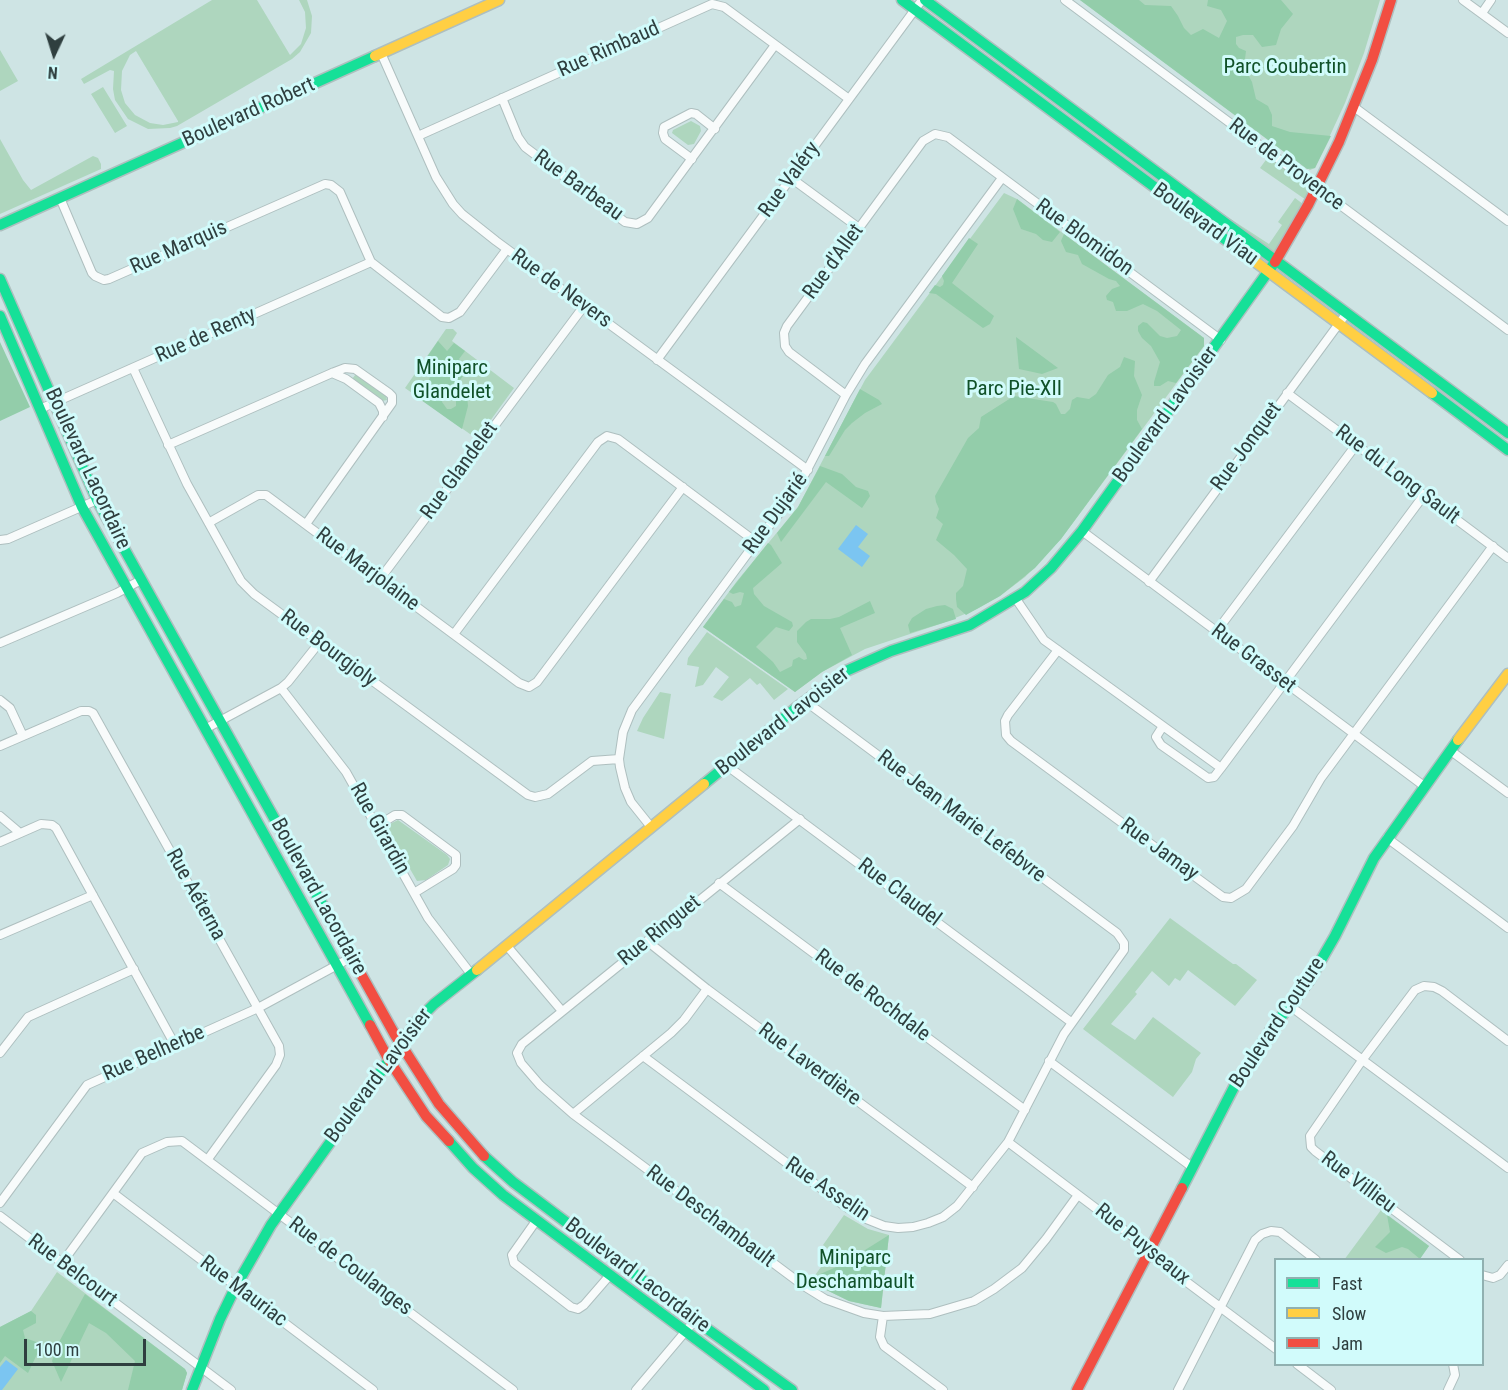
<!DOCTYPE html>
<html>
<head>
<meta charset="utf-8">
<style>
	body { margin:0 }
	#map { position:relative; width:1508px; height:1390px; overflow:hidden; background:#cee4e4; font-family:"Roboto Condensed",sans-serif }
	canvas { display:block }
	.legend { position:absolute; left:1274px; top:1258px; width:210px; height:108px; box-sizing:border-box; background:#d1fbfb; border:2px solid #90b0b0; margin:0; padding:8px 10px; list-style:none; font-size:18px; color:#2f3f3f }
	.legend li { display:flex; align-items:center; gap:12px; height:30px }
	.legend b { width:30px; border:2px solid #90b0b0 }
	.north { position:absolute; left:24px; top:24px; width:60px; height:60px; -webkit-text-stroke:4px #d1fbfb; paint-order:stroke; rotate:184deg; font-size:16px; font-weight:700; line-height:24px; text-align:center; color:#2f3f3f }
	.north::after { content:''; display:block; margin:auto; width:21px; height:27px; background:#2f3f3f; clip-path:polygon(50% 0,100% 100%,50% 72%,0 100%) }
	.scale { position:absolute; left:24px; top:1339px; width:122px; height:27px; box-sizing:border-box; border:3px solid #2f3f3f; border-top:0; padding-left:8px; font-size:18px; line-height:21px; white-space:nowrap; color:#2f3f3f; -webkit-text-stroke:4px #d1fbfb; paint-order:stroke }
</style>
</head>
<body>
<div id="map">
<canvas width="1508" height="1390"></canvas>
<ul class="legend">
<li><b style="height:8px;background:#16e098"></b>Fast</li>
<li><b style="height:8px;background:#ffcf43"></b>Slow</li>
<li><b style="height:8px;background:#f24e42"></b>Jam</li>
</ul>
<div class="north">N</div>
<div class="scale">100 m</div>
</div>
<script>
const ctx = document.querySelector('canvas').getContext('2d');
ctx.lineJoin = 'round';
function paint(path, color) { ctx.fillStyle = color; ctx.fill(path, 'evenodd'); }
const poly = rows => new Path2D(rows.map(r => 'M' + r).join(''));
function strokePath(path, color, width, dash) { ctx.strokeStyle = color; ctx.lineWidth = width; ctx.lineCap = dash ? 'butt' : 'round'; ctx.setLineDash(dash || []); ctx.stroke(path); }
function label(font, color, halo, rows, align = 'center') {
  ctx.font = font + ' "Roboto Condensed",sans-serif'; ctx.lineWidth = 6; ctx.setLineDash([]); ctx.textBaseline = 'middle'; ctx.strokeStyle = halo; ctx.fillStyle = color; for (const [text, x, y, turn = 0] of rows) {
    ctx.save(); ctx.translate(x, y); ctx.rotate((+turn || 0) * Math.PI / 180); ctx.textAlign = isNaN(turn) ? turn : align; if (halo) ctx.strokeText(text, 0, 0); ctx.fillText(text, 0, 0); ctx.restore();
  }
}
const green = poly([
	[212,0,257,0,290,55,301,44,306,28,305,12,299,0,307,0,312,16,311,33,300,52,292,59,177,126,170,128,148,129,128,119,115,100,113,89,114,71,110,70,84,84,81,79],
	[136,51,178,121,178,122,163,125,150,123,135,115,125,103,121,90,122,71,130,55],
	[1080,0,1380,0,1364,53,1345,103,1315,168,1310,170],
	[0,50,18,81,0,91],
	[103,87,127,126,115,133,91,94],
	[691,121,700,126,701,131,694,144,688,145,672,133,673,130],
	[0,139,23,180,31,190,93,156,98,158,101,164,101,169,0,214],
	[1271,153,1317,187,1309,202,1260,168],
	[1004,193,1017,199,1204,338,1204,346,1061,539,1025,577,1000,596,977,609,943,623,865,649,822,672,795,692,703,627,737,581,798,507,865,380],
	[1295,198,1307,207,1276,261,1221,220,1223,214,1269,244,1282,225,1278,222],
	[446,329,453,329,457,333,452,341,514,388,477,439,405,388],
	[356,374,386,396,387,400,382,401,352,379],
	[707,632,788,689,774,700,760,683,757,685,750,678,722,701,713,697,729,677,716,667,703,685,695,687,699,667,687,665,688,658],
	[660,692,671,694,664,739,637,731,643,718],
	[398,820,447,855,450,859,448,865,426,880,417,881,388,831,390,824],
	[1170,918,1233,964,1236,964,1257,980,1235,1006,1188,970,1180,981,1175,978,1169,986,1152,971,1135,992,1137,994,1111,1024,1135,1040,1153,1017,1201,1053,1196,1059,1192,1072,1173,1097,1083,1029],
	[1381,1210,1429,1246,1419,1259,1344,1260],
	[844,1215,868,1229,889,1235,881,1308,849,1301,810,1282,832,1252,823,1245],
	[57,1272,185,1369,187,1373,182,1390,0,1390,0,1327,31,1311]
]);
const forest = poly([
	[1080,0,1139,0,1145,5,1171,6,1178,16,1184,28,1191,35,1203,29,1219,38,1227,21,1221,10,1207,6,1208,0,1281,0,1293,14,1281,29,1276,45,1262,47,1253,35,1243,35,1236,37,1236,44,1239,48,1246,51,1244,67,1252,82,1256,99,1268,106,1272,115,1272,126,1290,132,1331,136,1315,168,1307,169],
	[1017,199,1060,232,1052,242,1043,240,1036,234,1021,229,1013,209],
	[1064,234,1204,338,1204,346,1176,383,1168,381,1160,386,1154,386,1154,382,1160,362,1151,346,1142,338,1138,331,1138,326,1143,322,1147,323,1160,336,1167,338,1177,336,1181,330,1157,311,1143,304,1127,311,1116,311,1113,302,1107,300,1106,296,1112,289,1120,286,1116,281,1109,279,1082,264,1078,255,1066,252,1061,241],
	[969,238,978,244,952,283,994,316,990,324,983,328,936,294,929,293,935,285,940,287,943,285,944,281,942,276],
	[1016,337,1058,368,1042,374,1019,369],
	[438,341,447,351,454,343,465,351,459,359,464,366,459,373,463,376,460,380,441,390,443,396,442,402,447,409,451,409,456,406,456,393,467,396,468,406,462,429,421,400,421,391,427,391,430,387,429,380,432,371,427,366,418,370],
	[0,342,30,407,0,421],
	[1124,357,1135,361,1134,376,1142,395,1137,410,1137,420,1142,429,1061,539,1035,568,1000,596,966,615,957,607,956,599,956,593,963,586,967,569,954,555,936,540,943,524,936,518,939,509,936,502,935,496,968,438,979,428,981,417,1014,396,1053,402,1056,404,1061,414,1065,414,1070,409,1072,400,1077,397,1089,399,1096,394,1108,375,1120,367],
	[860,389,879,400,882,404,865,413,852,423,845,430,829,456,825,456],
	[820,466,842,474,856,487,868,491,870,496,862,508,826,482,781,542,777,533,798,507],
	[768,543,771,545,782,563,753,588,754,594,764,606,792,622,793,626,789,631,776,627,756,647,773,662,780,672,792,666,793,660,799,657,804,660,807,659,806,654,797,642,797,631,806,622,811,619,830,619,839,617,870,601,875,613,840,628,852,655,822,672,795,692,703,627,724,599,732,602,735,607,741,605,744,593,740,592,733,594,729,592],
	[945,605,953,609,956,619,910,633,908,625,912,618,926,609,937,606],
	[1387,1215,1429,1246,1420,1259,1408,1249,1402,1247,1386,1253,1375,1247,1390,1232],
	[889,1235,881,1308,849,1301,810,1282,818,1275,857,1258,862,1262,865,1262,869,1256,865,1250],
	[85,1294,185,1369,187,1373,182,1390,128,1390,135,1361,106,1333,89,1323,61,1382,52,1361,59,1342],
	[31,1311,36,1315,36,1323,23,1330,25,1338,42,1344,28,1373,5,1356,0,1363,0,1327]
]);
const water = poly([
	[856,525,868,534,858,547,870,556,862,567,838,549],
	[6,1360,18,1369,2,1390,0,1390,0,1367]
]);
const street = poly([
	[1065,0,1508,330],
	[1463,0,1508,33],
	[1482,13,1491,0],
	[381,53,436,177,453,204,462,214,496,241,808,470],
	[502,98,518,137,525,147,625,222,637,224,648,218,775,45],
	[1354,107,1508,221],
	[418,136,712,4,724,7,849,99],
	[692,159,665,139,663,133,664,127,691,113,696,114,715,129],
	[791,178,859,228],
	[60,198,92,273,95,276,104,280,109,279,325,184,331,185,340,192,371,262,442,317,449,318,460,312,507,249],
	[657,360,922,0],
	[133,368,187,484,241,581,254,594,528,795,535,797,548,794,592,761,619,759],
	[332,373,346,379,379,403,383,411,383,417],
	[1287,393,1508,558],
	[846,395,789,352,785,346,784,333,787,326,923,141,935,134,948,137,1221,340],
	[40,409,371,262],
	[168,445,332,373,345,368,355,369,389,393,392,396,392,403,306,524],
	[210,522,258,495,266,495,519,683,529,687,537,682,683,487],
	[1082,531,1424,786],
	[0,540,8,539,97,500],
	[380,579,584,306],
	[1149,582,1346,314],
	[1016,599,1044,640,1221,768,1424,495],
	[1216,632,1356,445],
	[454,634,598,442,607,436,618,439,756,542],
	[0,643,117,593,141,580],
	[1058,650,1008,715,1005,721,1006,735,1011,741,1216,892,1223,897,1231,898,1246,889,1293,826,1321,778,1493,546],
	[281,688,346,772,428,918,471,974],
	[0,700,10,708,23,736],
	[1163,726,1156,737,1161,745,1208,778,1214,777,1221,768],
	[205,729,281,688,288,682,319,643],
	[0,746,81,711,89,711,93,713,279,1046,280,1055,276,1065,208,1159],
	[1451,751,1508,793],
	[726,765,1071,1022],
	[0,816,20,833],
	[800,819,522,1044,517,1053,521,1063,540,1085,573,1114,804,1286,825,1299,864,1313,883,1316,930,1314,974,1301,994,1289,1022,1268,1046,1239,1078,1195],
	[377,826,395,815,402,815,456,855,456,865,453,869,414,893],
	[651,827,631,802,625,788,620,767,619,759,623,732,632,710,756,542,794,495,846,395,865,364,1002,178],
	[1387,838,1508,928],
	[0,842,41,824,52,825,56,828,175,1045],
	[719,883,1025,1110],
	[0,935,93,895],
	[647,941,707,989,973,1187],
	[507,946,562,1011],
	[1290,1006,1508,1168],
	[0,1053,28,1017,134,969],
	[643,1056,846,1207,864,1218,884,1226,898,1228,913,1227,928,1223,943,1217,957,1206,1008,1142,1064,1034,1124,950,1124,943,1117,933,805,701],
	[1049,1061,1192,1167],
	[573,1114,671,1033,684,1020,707,989],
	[1008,1142,1114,1222,1141,1243,1148,1253,1276,1349],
	[113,1193,373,1390],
	[0,1203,87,1085,258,1008,352,957],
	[0,1216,231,1390],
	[536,1221,512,1255,514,1263,571,1307,578,1309,584,1305,610,1275],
	[1460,1260,1315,1151,1311,1147,1310,1136,1363,1059,1415,990,1424,986,1434,987,1442,991,1508,1041],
	[62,1263,142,1153,167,1142,182,1141,513,1390],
	[1482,1275,1493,1278,1500,1275,1508,1265],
	[883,1316,880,1337,884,1346,943,1390],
	[1297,1364,1331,1390],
	[636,1390,696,1319],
	[1178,1390,1255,1240,1262,1234,1271,1231,1280,1232,1316,1260],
	[1448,1390,1455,1375,1453,1364]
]);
const fast = poly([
	[902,0,1249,257],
	[925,0,1508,433],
	[0,225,375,56],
	[0,279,97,500,333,924],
	[0,316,82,507,370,1025],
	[1432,393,1508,450],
	[704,784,796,708,846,671,891,651,970,625,1025,592,1051,568,1082,531,1275,262],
	[449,1141,473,1168,503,1195,764,1390],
	[484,1156,513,1182,706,1328,792,1390],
	[1182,1188,1234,1087,1270,1031,1309,981,1335,936,1374,858,1458,740],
	[192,1390,220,1319,236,1286,271,1225,417,1021,434,1004,477,970]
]);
const slow = poly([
	[375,56,499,0],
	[1249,257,1432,393],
	[1458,740,1508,674],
	[477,970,704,784]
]);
const jam = poly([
	[1275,262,1308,205,1339,142,1372,60,1391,0],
	[333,924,395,1035,439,1104,484,1156],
	[370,1025,389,1060,426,1116,449,1141],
	[1077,1390,1182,1188]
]);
const streetNames = [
	["Rue Rimbaud",609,50,-24],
	["Boulevard Robert",249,113,-24],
	["Rue de Provence",1286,165,37],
	["Rue Valéry",790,180,-54],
	["Rue Barbeau",578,186,36],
	["Boulevard Viau",1205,225,36],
	["Rue Blomidon",1084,238,36],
	["Rue Marquis",179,248,-24],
	["Rue d'Allet",834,262,-54],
	["Rue de Nevers",561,289,36],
	["Rue de Renty",206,336,-24],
	["Boulevard Lavoisier",1166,415,-54],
	["Rue Jonquet",1247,447,-54],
	["Boulevard Lacordaire",87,469,65],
	["Rue Glandelet",460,471,-54],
	["Rue du Long Sault",1397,475,37],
	["Rue Dujarié",776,514,-54],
	["Rue Marjolaine",367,570,37],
	["Rue Bourgjoly",328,649,37],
	["Rue Grasset",1253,659,37],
	["Boulevard Lavoisier",783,722,-38],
	["Rue Jean Marie Lefebvre",961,817,37],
	["Rue Girardin",379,829,61],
	["Rue Jamay",1159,850,36],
	["Rue Claudel",899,893,37],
	["Rue Aéterna",195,895,61],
	["Boulevard Lacordaire",318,897,61],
	["Rue Ringuet",660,931,-39],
	["Rue de Rochdale",872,996,37],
	["Boulevard Couture",1278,1023,-56],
	["Rue Belherbe",154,1054,-24],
	["Rue Laverdière",809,1065,37],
	["Boulevard Lavoisier",379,1076,-53],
	["Rue Villieu",1358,1183,37],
	["Rue Asselin",827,1190,34],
	["Rue Deschambault",710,1217,37],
	["Rue Puyseaux",1142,1245,39],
	["Rue de Coulanges",350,1267,37],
	["Rue Belcourt",72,1271,37],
	["Boulevard Lacordaire",637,1276,37],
	["Rue Mauriac",243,1292,37]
];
const parkNames = [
	["Parc Coubertin",1285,68],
	["Miniparc",452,369],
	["Glandelet",452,393],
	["Parc Pie-XII",1014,390],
	["Miniparc",855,1259],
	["Deschambault",855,1283]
];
paint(green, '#aed6be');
paint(forest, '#93cdaa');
paint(water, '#7bc5f1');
strokePath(street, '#aebfbf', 10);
strokePath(fast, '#aebfbf', 13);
strokePath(slow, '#aebfbf', 13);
strokePath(jam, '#aebfbf', 13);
strokePath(street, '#f8fbfb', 8);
strokePath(fast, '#16e098', 10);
strokePath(slow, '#ffcf43', 10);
strokePath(jam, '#f24e42', 10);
label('21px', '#2f3f3f', '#d1fbfb', streetNames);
label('21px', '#105128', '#d1fbfb', parkNames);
</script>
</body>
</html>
